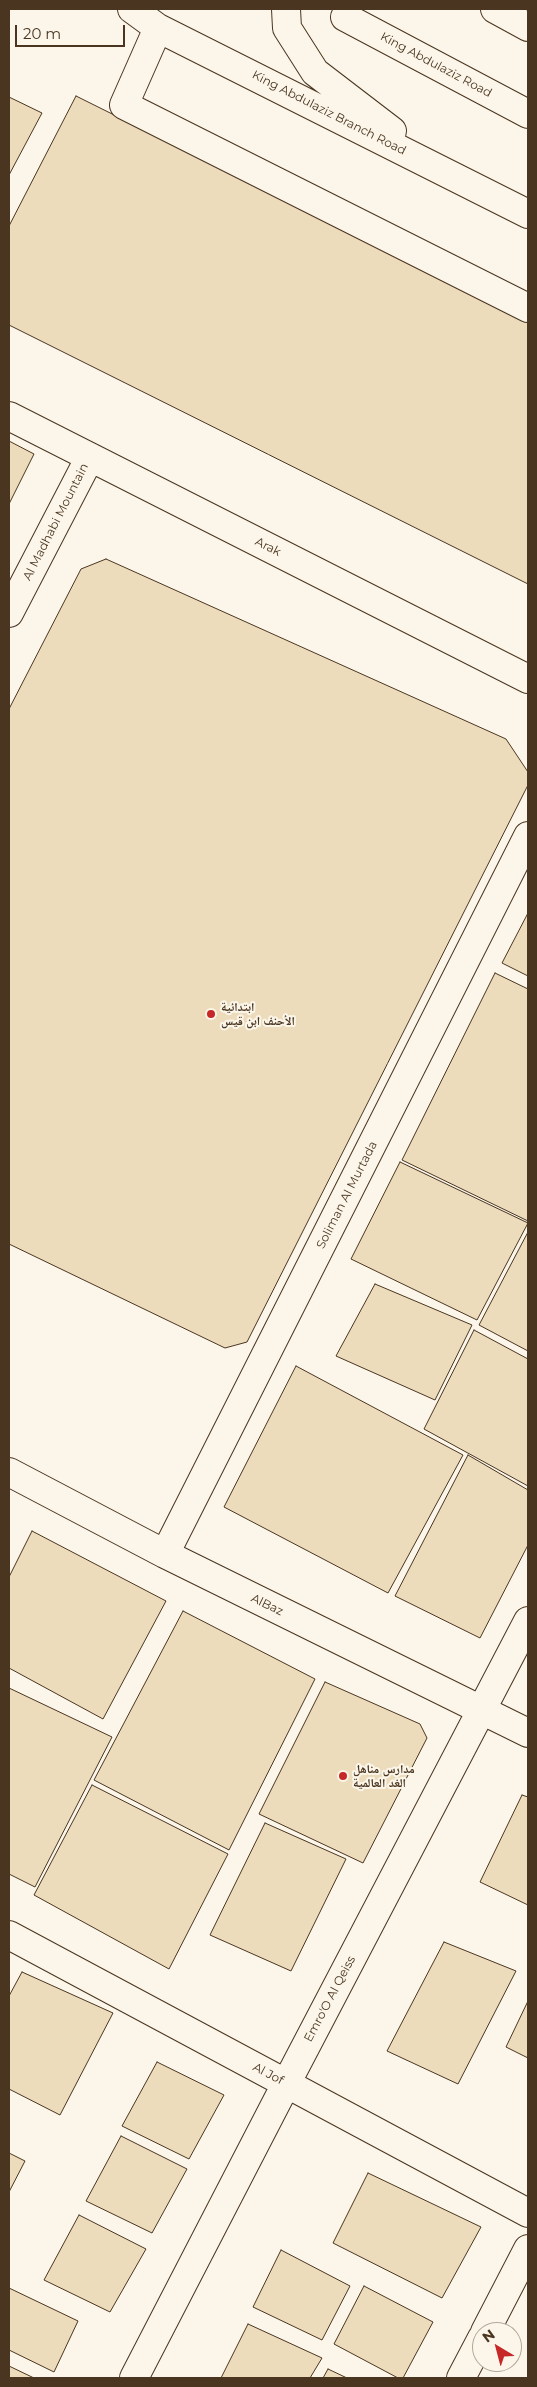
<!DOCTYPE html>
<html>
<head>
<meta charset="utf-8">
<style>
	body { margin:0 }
	#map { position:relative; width:537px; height:2387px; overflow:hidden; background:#fbf6e9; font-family:Montserrat,sans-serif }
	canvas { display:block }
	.frame { position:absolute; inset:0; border:10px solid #4a3520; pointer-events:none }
	.north { position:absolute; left:472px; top:2322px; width:50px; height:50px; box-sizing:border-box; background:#fbf6e9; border:1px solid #b4a999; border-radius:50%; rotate:323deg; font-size:14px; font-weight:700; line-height:20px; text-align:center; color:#4a3520 }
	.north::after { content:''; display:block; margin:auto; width:18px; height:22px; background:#c62828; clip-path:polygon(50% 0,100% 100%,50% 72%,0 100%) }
	.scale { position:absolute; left:15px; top:25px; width:110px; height:22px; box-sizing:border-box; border:2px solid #4a3520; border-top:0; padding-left:6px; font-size:15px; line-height:18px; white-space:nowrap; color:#4a3520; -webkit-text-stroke:4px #fbf6e9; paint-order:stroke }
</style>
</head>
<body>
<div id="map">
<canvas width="537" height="2387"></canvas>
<div class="frame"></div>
<div class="north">N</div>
<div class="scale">20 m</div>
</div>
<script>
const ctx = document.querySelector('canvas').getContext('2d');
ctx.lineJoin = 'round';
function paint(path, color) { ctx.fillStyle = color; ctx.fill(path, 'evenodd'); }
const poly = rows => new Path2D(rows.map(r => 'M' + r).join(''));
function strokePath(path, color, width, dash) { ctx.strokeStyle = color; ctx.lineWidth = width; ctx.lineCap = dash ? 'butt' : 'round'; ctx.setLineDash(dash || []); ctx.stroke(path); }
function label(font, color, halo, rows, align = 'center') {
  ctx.font = font + ' Montserrat,"Noto Naskh Arabic",sans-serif'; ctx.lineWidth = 4; ctx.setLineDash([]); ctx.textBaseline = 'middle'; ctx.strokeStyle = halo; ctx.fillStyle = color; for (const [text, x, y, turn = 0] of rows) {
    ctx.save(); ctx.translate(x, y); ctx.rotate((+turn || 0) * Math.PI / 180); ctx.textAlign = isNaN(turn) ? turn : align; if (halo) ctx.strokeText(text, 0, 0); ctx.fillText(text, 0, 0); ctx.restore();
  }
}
const building = poly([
	[76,96,528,321,528,584,9,325,9,226,76,96],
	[9,97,42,113,9,175,9,97],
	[9,441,34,454,9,504,9,441],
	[106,559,506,739,528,772,528,785,247,1342,225,1348,9,1244,9,709,81,569,106,559],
	[528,913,528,976,502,963,528,913],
	[495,973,528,989,528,1221,402,1160,495,973],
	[400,1162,528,1223,477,1320,351,1259,400,1162],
	[528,1232,528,1351,479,1325,528,1232],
	[375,1284,472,1325,435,1400,336,1356,375,1284],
	[474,1330,528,1359,528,1486,424,1429,474,1330],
	[296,1366,463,1455,388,1593,224,1507,296,1366],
	[468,1455,528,1490,528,1545,480,1638,395,1596,468,1455],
	[32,1531,166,1601,103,1719,9,1668,9,1577,32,1531],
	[183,1611,315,1679,229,1850,94,1780,183,1611],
	[325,1682,420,1724,427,1738,363,1863,259,1814,325,1682],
	[9,1688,112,1737,35,1887,9,1874,9,1688],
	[92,1785,228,1854,169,1969,34,1895,92,1785],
	[522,1795,528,1797,528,1905,480,1882,522,1795],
	[265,1823,346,1859,291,1971,210,1935,265,1823],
	[444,1942,516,1971,458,2084,387,2051,444,1942],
	[22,1972,113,2013,60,2115,9,2089,9,1996,22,1972],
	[528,2001,528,2058,506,2047,528,2001],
	[157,2062,224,2095,189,2159,122,2126,157,2062],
	[121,2136,187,2169,152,2233,86,2201,121,2136],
	[9,2153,25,2161,9,2192,9,2153],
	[368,2173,481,2227,442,2298,333,2243,368,2173],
	[79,2215,146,2249,110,2312,44,2280,79,2215],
	[281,2250,350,2286,322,2340,253,2307,281,2250],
	[364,2286,433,2322,403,2378,398,2378,334,2344,364,2286],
	[9,2288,78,2321,54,2372,9,2350,9,2288],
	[248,2324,322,2358,310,2378,221,2378,248,2324],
	[9,2366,34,2378,9,2378,9,2366],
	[328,2369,347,2378,323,2378,328,2369]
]);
const minor = poly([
	[132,9,158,28,528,214],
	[286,9,287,28,315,72,392,131],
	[158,28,124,105,528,308],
	[9,416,528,679],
	[9,613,90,457],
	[9,1472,165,1554,528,1733],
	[165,1554,528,836],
	[9,1935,528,2213],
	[485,2332,528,2249],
	[134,2378,286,2084,528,1621],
	[461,2378,482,2338]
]);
const major = poly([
	[495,9,528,27],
	[345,17,528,114]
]);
const markers = [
	[211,1014,5,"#c62828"],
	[343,1776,5,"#c62828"]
];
const streetNames = [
	["King Abdulaziz Road",436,65,28],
	["King Abdulaziz Branch Road",329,113,27],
	["Al Madhabi Mountain",56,522,-63],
	["Arak",268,547,27],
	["Soliman Al Murtada",347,1195,-63],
	["AlBaz",267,1605,26],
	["Emro'O Al Qeiss",330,1999,-62],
	["Al Jof",268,2074,28]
];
const poiNames = [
	["ابتدائية",221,1007],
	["الأحنف ابن قيس",221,1021],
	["مدارس مناهل",353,1769],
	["الغد العالمية",353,1783]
];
paint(building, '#ecdcbc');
strokePath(building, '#4a3520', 1);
strokePath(minor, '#4a3520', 30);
strokePath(major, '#4a3520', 30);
strokePath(minor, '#fbf6e9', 28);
strokePath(major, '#fbf6e9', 28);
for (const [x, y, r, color] of markers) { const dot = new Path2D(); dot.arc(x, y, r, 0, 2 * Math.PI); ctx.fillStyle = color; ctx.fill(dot); strokePath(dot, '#fbf6e9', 2); }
label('12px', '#4a3520', '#fbf6e9', streetNames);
label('bold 12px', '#4a3520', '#fbf6e9', poiNames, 'left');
</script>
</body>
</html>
